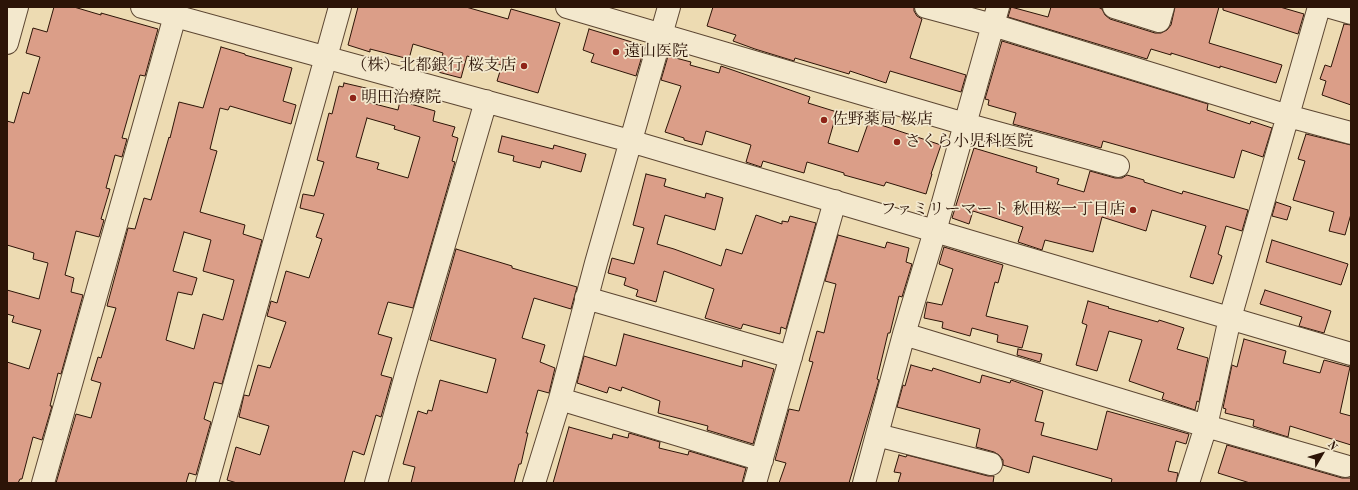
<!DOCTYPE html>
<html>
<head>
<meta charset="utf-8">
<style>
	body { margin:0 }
	#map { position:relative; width:1358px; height:490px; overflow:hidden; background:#eddbb2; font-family:"Old Standard TT",serif }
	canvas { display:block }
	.frame { position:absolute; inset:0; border:8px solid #2c1407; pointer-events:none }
	.north { position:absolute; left:1302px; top:434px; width:40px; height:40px; -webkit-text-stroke:3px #f3e8cd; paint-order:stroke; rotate:52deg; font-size:11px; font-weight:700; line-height:16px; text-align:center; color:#2c1407 }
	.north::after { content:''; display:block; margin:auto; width:14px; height:18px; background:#2c1407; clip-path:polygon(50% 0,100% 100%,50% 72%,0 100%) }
</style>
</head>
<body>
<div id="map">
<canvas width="1358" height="490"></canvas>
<div class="frame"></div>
<div class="north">N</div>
</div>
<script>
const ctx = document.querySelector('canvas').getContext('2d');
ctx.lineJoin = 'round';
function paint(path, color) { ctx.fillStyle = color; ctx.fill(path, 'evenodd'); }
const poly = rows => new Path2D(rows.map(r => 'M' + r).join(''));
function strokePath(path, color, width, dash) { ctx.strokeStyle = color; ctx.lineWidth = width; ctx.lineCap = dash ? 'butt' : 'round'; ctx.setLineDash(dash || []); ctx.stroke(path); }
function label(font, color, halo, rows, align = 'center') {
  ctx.font = font + ' "Old Standard TT","Noto Serif JP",serif'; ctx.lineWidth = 3.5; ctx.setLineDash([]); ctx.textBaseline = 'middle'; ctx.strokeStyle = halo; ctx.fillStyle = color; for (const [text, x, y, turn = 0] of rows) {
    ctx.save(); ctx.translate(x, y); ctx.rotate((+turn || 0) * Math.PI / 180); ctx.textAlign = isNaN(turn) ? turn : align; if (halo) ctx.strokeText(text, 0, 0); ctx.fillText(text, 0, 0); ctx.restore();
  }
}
const building = poly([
	[54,7,74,7,101,15,101,13,158,29,145,76,140,75,122,138,127,139,122,157,115,155,106,188,110,189,101,219,104,220,99,237,76,231,65,275,74,278,71,292,83,295,61,374,58,373,50,406,52,406,42,440,33,437,22,479,20,479,18,483,7,483,7,362,29,369,41,330,12,322,14,316,7,314,7,290,39,299,48,263,33,259,34,253,7,245,7,121,14,123,23,92,29,94,40,57,26,53,33,28,47,32,54,7],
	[358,7,466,7,508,19,511,9,560,23,538,93,497,81,502,65,467,56,461,78,438,72,443,53,413,44,409,59,370,49,370,52,348,45,358,7],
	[713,7,914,7,914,11,917,16,922,19,910,58,966,75,961,92,890,71,886,83,850,71,849,74,795,58,794,61,755,49,733,41,736,35,707,26,713,7],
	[1011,7,1048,17,1051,7,1098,7,1102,9,1105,15,1110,19,1155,33,1161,33,1167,30,1171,25,1175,7,1219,7,1209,43,1282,65,1276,83,1220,66,1220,68,1171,53,1171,55,1151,49,1147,59,1008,17,1011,7],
	[1223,7,1280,7,1304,14,1298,34,1223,10,1223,7],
	[1344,24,1351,25,1351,105,1322,95,1326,81,1320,79,1325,65,1331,67,1344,24],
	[589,29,645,46,636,76,591,62,594,54,583,50,589,29],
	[1002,41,1208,104,1207,110,1250,124,1251,121,1272,128,1263,157,1242,150,1234,178,1103,141,1101,148,1013,124,1016,113,988,105,989,100,985,99,1002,41],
	[221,47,245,54,245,55,292,68,283,101,296,105,291,124,230,106,228,110,220,108,210,149,217,151,200,212,245,225,243,234,262,240,222,384,214,382,204,419,211,422,196,475,189,473,186,483,56,483,76,414,91,418,101,383,91,380,98,357,101,358,116,308,107,306,128,228,135,229,144,198,151,200,169,137,170,138,179,102,203,108,221,47],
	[184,232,211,240,203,271,234,280,223,320,203,314,194,349,166,340,178,292,192,295,197,278,173,271,184,232],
	[668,56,691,62,690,65,719,73,721,66,810,97,808,103,837,112,828,143,858,152,869,121,941,145,931,174,932,174,926,194,886,182,884,186,844,175,844,173,807,162,804,173,763,161,761,167,746,162,751,145,706,131,702,145,684,140,684,138,665,132,681,86,661,80,668,56],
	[344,83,370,89,367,102,398,110,400,101,435,111,433,121,455,127,452,136,458,138,452,161,455,162,413,308,388,302,378,334,392,338,381,375,392,378,381,417,376,415,364,455,353,451,344,483,237,483,227,480,236,447,260,455,269,426,239,417,244,395,249,396,258,365,270,368,286,322,267,316,271,301,277,303,286,271,309,278,322,239,316,237,324,214,300,208,303,194,314,196,324,162,317,160,329,113,332,114,339,86,343,87,344,83],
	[367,118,395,126,394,129,420,137,408,178,377,169,379,163,356,157,367,118],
	[1306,134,1351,145,1351,214,1345,235,1329,231,1334,212,1293,200,1305,161,1298,159,1306,134],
	[502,136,553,149,554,145,586,154,581,172,542,161,540,168,513,161,514,156,498,152,502,136],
	[974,148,1037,167,1036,172,1059,179,1057,184,1084,192,1090,171,1115,178,1122,178,1127,175,1144,180,1144,182,1182,194,1183,191,1248,210,1242,231,1226,226,1218,254,1222,256,1213,284,1190,277,1206,226,1152,210,1146,231,1102,217,1093,252,1045,240,1042,250,1018,242,1023,227,973,211,969,224,952,218,974,148],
	[646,174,666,179,664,186,705,198,706,193,723,198,715,230,665,215,657,244,674,249,721,266,726,249,742,254,756,215,782,224,782,221,788,222,790,216,816,223,786,329,781,327,780,334,743,324,741,329,705,318,714,289,664,271,656,302,636,296,638,290,624,285,626,278,608,273,612,258,634,264,644,228,633,225,646,174],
	[1276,202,1291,207,1287,220,1272,216,1276,202],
	[838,235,885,248,887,242,909,248,906,262,912,264,902,297,899,296,890,333,888,333,877,379,879,380,849,483,779,483,786,463,775,460,789,409,799,411,813,362,809,361,817,331,824,333,836,284,825,281,838,235],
	[1272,240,1348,264,1341,285,1266,262,1272,240],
	[944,247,1003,265,998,283,995,282,986,316,1028,326,1022,348,997,342,998,335,972,328,970,336,942,328,943,322,924,318,927,302,942,305,953,269,939,264,944,247],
	[456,249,512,266,512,268,577,287,571,309,534,298,522,338,545,345,540,362,555,368,549,393,538,390,526,433,528,433,521,464,519,464,514,483,411,483,415,467,403,464,418,411,427,414,428,410,432,411,440,380,487,393,496,359,430,340,456,249],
	[1265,290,1331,311,1324,333,1299,326,1302,317,1260,304,1265,290],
	[1088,301,1109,307,1108,308,1158,322,1159,320,1184,328,1177,349,1208,358,1199,402,1197,401,1195,410,1162,399,1164,393,1129,381,1142,340,1109,331,1097,371,1076,365,1087,325,1082,323,1088,301],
	[624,334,742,367,743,360,774,369,753,444,707,430,708,426,658,413,660,401,622,387,621,391,609,387,607,393,577,383,584,356,616,366,624,334],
	[1244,339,1286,351,1283,363,1320,373,1324,360,1350,367,1340,413,1351,416,1351,445,1290,426,1288,437,1253,426,1254,420,1225,413,1226,409,1223,408,1232,365,1237,367,1244,339],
	[1018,349,1042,354,1040,362,1017,355,1018,349],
	[911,365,932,371,933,368,980,383,982,375,1010,383,1011,380,1043,391,1035,421,1044,423,1041,435,1097,450,1107,411,1189,434,1186,444,1176,441,1168,471,1178,473,1176,483,1111,483,1112,479,1033,456,1029,473,1003,465,1003,460,999,455,994,452,976,447,980,429,897,407,903,385,905,386,911,365],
	[569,427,612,439,613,434,628,438,629,433,660,442,659,448,688,455,689,451,746,468,742,483,553,483,569,427],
	[1227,445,1342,478,1351,478,1351,483,1250,483,1218,473,1227,445],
	[899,455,906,457,907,455,988,476,994,476,993,483,898,483,901,473,894,472,899,455]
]);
const minor = poly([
	[142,7,630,141,1351,354],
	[567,7,965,124,1118,166],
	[926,7,993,25,1288,116,1351,133],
	[1114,7,1159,21,1163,7],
	[1330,7,1351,13],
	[7,43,17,7],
	[586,298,791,357],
	[904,334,1206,426,1345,466],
	[560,399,762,460],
	[877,435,991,464],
	[43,483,175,16],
	[207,483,340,7],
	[376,483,406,375,486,101],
	[534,483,560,399,596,263,669,7],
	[755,483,835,201],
	[864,483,904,334,935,231,998,7],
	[1188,483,1206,426,1230,318,1319,7]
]);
const markers = [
	[616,52,4,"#8f2418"],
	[524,66,4,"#8f2418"],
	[353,98,4,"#8f2418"],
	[824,120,4,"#8f2418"],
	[897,142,4,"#8f2418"],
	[1133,210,4,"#8f2418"]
];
const poiNames = [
	["遠山医院",624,52],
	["（株）北都銀行 桜支店",516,66,"right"],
	["明田治療院",361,98],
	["佐野薬局 桜店",832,120],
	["さくら小児科医院",905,142],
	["ファミリーマート 秋田桜一丁目店",1125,210,"right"]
];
paint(building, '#db9e88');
strokePath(building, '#2c1407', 1);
strokePath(minor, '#5c4632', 24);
strokePath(minor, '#f3e8cd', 22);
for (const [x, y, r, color] of markers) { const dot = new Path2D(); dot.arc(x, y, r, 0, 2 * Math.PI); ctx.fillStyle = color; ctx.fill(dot); strokePath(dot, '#f3e8cd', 1.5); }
label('16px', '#2c1407', '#f3e8cd', poiNames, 'left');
</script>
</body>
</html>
